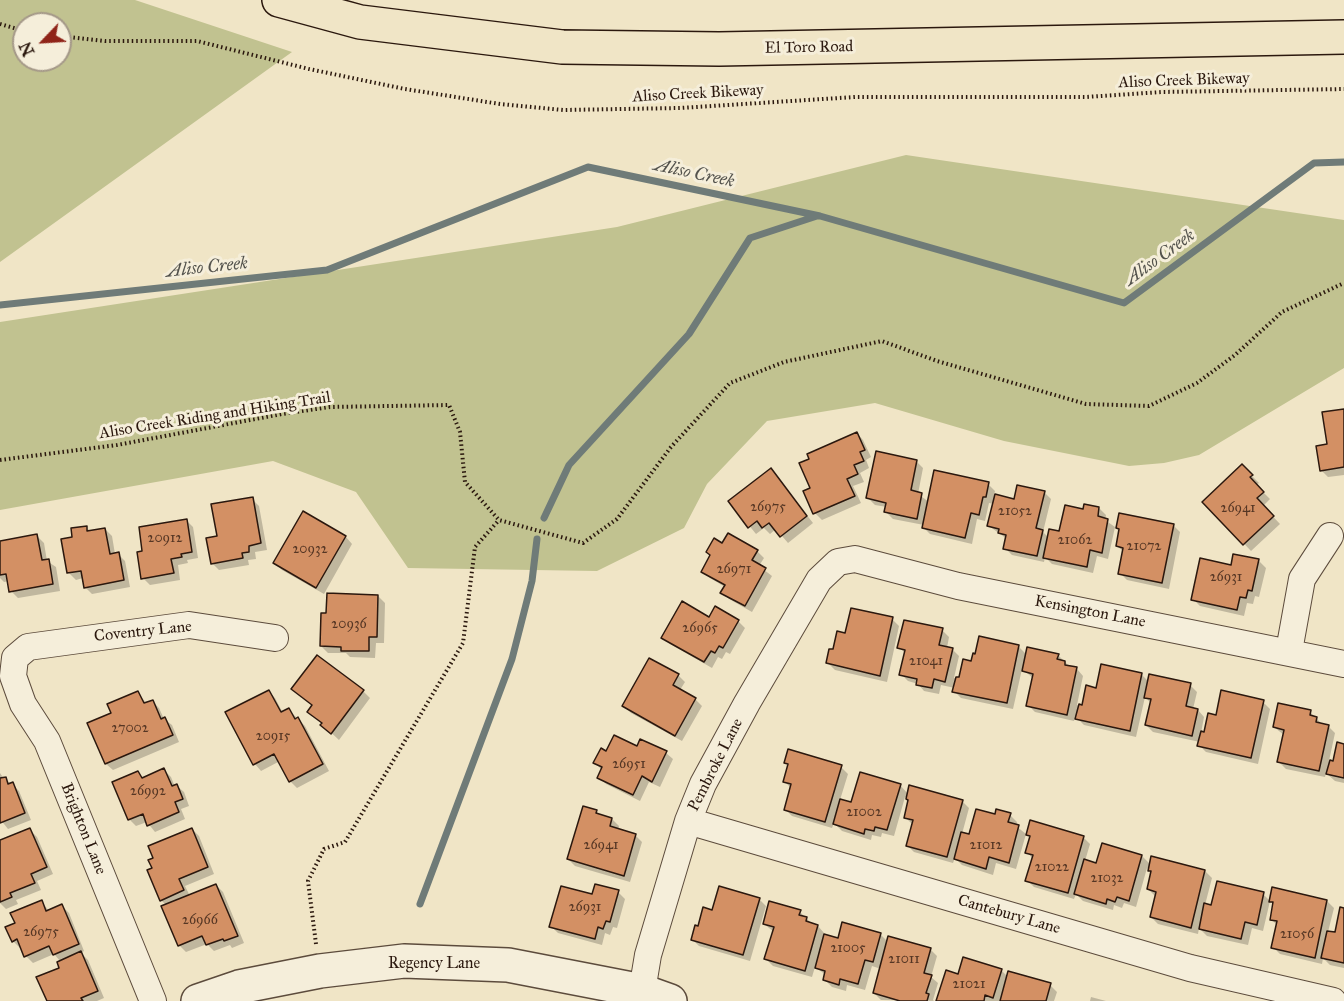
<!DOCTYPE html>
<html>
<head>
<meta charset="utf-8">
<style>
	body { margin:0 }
	#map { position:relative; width:1344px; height:1001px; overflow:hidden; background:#f0e5c6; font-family:"IM FELL Great Primer",serif }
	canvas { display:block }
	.north { position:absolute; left:12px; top:12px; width:60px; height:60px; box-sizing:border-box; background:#f5eeda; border:2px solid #a49888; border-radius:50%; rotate:245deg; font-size:16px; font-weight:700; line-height:24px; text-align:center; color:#2b180e }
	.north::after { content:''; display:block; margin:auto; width:21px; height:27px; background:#8f2418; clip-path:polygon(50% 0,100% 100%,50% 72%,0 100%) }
</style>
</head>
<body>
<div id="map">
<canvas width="1344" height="1001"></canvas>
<div class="north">N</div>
</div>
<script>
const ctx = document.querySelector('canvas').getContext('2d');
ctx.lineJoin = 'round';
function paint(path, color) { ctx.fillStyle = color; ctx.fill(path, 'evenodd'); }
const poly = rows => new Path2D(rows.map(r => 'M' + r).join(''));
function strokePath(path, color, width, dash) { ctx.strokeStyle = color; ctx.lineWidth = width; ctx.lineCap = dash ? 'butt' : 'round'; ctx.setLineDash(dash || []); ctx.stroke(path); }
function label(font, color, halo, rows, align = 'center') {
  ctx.font = font + ' "IM FELL Great Primer",serif'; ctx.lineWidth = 6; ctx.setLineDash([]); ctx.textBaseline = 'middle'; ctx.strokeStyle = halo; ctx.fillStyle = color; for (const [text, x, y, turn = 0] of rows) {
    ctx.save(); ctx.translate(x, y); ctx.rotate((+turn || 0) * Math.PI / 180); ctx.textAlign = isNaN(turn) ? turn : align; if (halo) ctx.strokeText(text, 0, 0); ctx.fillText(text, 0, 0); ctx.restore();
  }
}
const green = poly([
	[0,0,135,0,292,52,0,262],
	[24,24,60,24,60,60,24,60],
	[906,155,1344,220,1344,368,1199,455,1164,463,1129,466,1004,441,875,403,767,421,707,484,684,528,597,571,408,568,356,492,273,461,0,510,0,322,617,227]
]);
const shadow = poly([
	[1344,410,1344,475,1328,477,1321,470,1329,445],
	[857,433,863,440,871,457,866,460,869,468,860,473,864,482,853,486,861,503,822,520,815,513,812,489],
	[916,461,923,468,918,494,929,502,988,484,995,491,994,495,1015,500,1044,492,1051,499,1043,532,1049,538,1060,533,1084,511,1099,508,1106,515,1105,520,1115,527,1108,559,1097,556,1093,573,1052,564,1045,557,1044,562,1012,555,1005,548,1007,539,989,526,994,504,989,503,985,521,977,519,972,544,930,534,923,527,924,525,893,519,886,512,887,507,875,505,868,498],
	[1242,466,1259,483,1256,485,1270,499,1263,506,1280,524,1251,551,1205,502],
	[771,470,813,523,788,543,776,529,770,534,764,528,756,534,730,502],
	[252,499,259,506,267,550,255,552,256,559,248,560,249,565,219,570,212,563,218,537],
	[304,513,346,537,352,544,324,594,282,570,275,563],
	[186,520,193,527,198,558,187,560,188,563,178,565,180,580,150,585,143,578],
	[1173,525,1180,532,1169,589,1127,580,1120,573,1124,552,1117,546,1120,530,1117,527],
	[86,527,91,532,105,529,112,536,115,554,118,554,125,561,130,587,92,594,85,587,83,578,76,580,69,573,74,538],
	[37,536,44,543,47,561,56,567,60,591,18,598,11,591,9,581,4,582,0,578,0,542],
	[722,545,757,551,764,558,759,566,772,576,752,612,729,599,722,592,725,587,710,578,703,571],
	[1259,561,1266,568,1259,597,1255,596,1253,604,1247,603,1244,616,1200,606,1193,599,1232,567],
	[378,596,385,603,384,643,376,643,375,658,350,657,346,653,328,653,321,646],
	[710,619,738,621,745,628,730,654,726,652,722,659,718,657,712,668,670,644,663,638],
	[892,619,899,626,887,682,835,670,828,663,847,635],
	[942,630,949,637,947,648,952,649,959,656,954,678,960,679,973,663,1018,646,1027,655,1058,655,1070,667,1077,669,1083,676,1077,705,1083,707,1097,689,1142,675,1149,682,1190,685,1197,692,1193,709,1198,710,1204,717,1201,733,1205,733,1217,717,1263,702,1270,709,1258,764,1206,752,1199,745,1200,742,1153,732,1146,725,1151,703,1145,697,1136,737,1084,725,1075,716,1074,721,1035,712,1028,705,1033,678,1022,669,1013,709,961,698,954,691,955,688,941,685,939,694,924,691,918,684,908,681,901,674,906,654,899,647],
	[678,675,685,682,680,690,695,699,702,706,682,741,631,713,624,706],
	[293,689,363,691,370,698,339,740,309,712,314,706],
	[269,691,275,698,283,713,289,710,305,726,329,771,297,788,290,781,280,761,261,771,255,764],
	[138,693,147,704,152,701,159,708,164,719,172,725,179,742,113,770,106,764,113,714],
	[1310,712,1323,725,1328,726,1335,733,1329,761,1334,763,1344,745,1344,783,1335,781,1326,773,1325,777,1286,769,1279,762,1284,735,1274,727],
	[638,748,666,753,673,759,660,787,649,782,640,801,606,784,599,777,602,770,595,763],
	[786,763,841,767,848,774,840,800,852,804,900,785,908,794,962,801,969,808,962,834,970,836,995,816,1010,815,1017,822,1016,826,1026,834,1016,869,996,863,993,875,962,865,955,858,953,863,914,852,907,845,913,825,905,817,910,801,905,797,894,836,882,833,881,837,872,835,871,840,842,831,834,823,832,828,792,816,785,809,792,789,785,782,789,766],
	[164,770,171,777,175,787,177,786,184,792,189,806,181,809,185,819,155,832,147,822,136,826,129,819,138,773,144,778],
	[0,773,4,779,12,784,19,791,31,820,8,829,0,819],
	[596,811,601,816,612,819,619,826,618,830,635,835,642,842,630,882,575,866,568,859],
	[192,829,199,836,214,874,185,886,190,896,216,885,223,892,244,943,232,948,230,945,214,951,207,944,186,952,179,945,167,906,161,900,154,869],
	[30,830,37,837,53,874,37,881,41,890,16,900,18,904,6,909,0,903,0,842],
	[1028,834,1083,837,1090,844,1085,861,1097,865,1103,844,1142,856,1151,865,1205,871,1212,878,1205,905,1212,906,1263,894,1270,901,1263,931,1252,928,1248,945,1207,936,1199,928,1198,934,1158,924,1151,917,1156,897,1148,889,1152,873,1147,868,1136,907,1124,903,1122,908,1114,905,1113,910,1083,901,1076,894,1074,899,1034,887,1027,880,1033,859,1027,852,1031,837],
	[618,892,625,899,617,928,613,927,610,935,605,933,602,945,558,933,551,926],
	[759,899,766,906,750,961,699,946,692,939,713,912],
	[41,901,49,911,62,906,69,913,84,951,81,953,88,960,104,998,97,1001,48,1001,61,968,61,962,54,954,33,963,26,956,22,947,20,948,13,941,17,924],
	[1271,901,1327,901,1334,908,1328,932,1336,934,1344,909,1344,968,1330,965,1323,958,1322,964,1280,954,1273,947,1277,925,1271,919,1274,905],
	[800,912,813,925,818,926,824,933,824,936,839,940,880,934,888,942,930,949,937,956,931,977,938,983,933,1000,934,1001,881,1000,874,993,881,969,872,966,865,990,847,985,846,991,832,987,825,980,826,975,815,967,812,977,773,966,766,959,774,932,764,924],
	[1001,970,1008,977,1050,985,1057,992,1054,1001,938,1001,959,976],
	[1091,997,1106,1001,1090,1001]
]);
const stream = poly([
	[0,305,327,270,588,167,820,216,1124,303,1314,163,1344,162],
	[544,518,569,465,689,334,750,238,817,216],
	[420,904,512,659,532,581,537,539]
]);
const building = poly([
	[1344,409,1344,467,1320,471,1316,446,1327,444,1322,412,1344,409],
	[857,432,865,450,860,452,864,461,854,465,858,474,847,479,855,496,813,514,803,491,810,488,799,463,809,459,807,454,857,432],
	[876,451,917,460,911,490,922,493,917,519,884,512,886,503,866,498,876,451],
	[1242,464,1253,475,1250,477,1264,492,1257,498,1274,516,1243,545,1202,502,1242,464],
	[771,468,807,516,780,537,769,523,762,528,757,521,748,528,728,501,771,468],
	[934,470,989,482,986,497,983,497,979,515,971,513,965,538,922,528,934,470],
	[1017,485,1045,491,1036,528,1043,530,1037,556,1003,549,1006,535,998,533,999,529,987,526,995,494,1014,499,1017,485],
	[253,497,261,543,249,546,249,552,242,553,243,558,211,564,206,538,217,536,211,504,253,497],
	[1084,504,1099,507,1098,516,1108,519,1102,553,1090,550,1087,567,1043,558,1049,529,1059,531,1065,505,1083,509,1084,504],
	[303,511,346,536,316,588,273,563,303,511],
	[1119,513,1174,524,1162,583,1118,574,1123,548,1116,546,1119,529,1116,528,1119,513],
	[187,519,192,552,181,554,182,557,171,559,174,573,141,579,137,552,142,551,139,527,187,519],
	[87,526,87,531,105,528,110,554,119,552,124,580,84,588,81,571,67,573,61,539,72,537,71,528,87,526],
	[728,533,758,550,752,560,766,568,745,606,720,593,725,585,701,572,710,555,706,552,714,538,722,543,728,533],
	[37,534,42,560,49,559,53,584,9,592,6,574,0,575,0,541,37,534],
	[1233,554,1259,559,1252,591,1248,590,1246,598,1240,597,1237,610,1191,600,1200,558,1231,565,1233,554],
	[327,593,378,595,377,637,369,637,369,651,341,651,341,647,320,646,321,613,326,613,327,593],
	[682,601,709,617,715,606,739,620,723,648,719,646,715,653,711,651,704,662,661,638,682,601],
	[851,608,893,617,880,676,826,663,829,649,833,649,837,631,845,633,851,608],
	[904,620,943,628,939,645,953,648,945,682,934,679,932,688,916,685,917,679,899,675,905,650,897,648,904,620],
	[979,636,1019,645,1007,703,952,692,956,677,959,677,963,659,971,661,973,653,975,654,979,636],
	[1027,647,1059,654,1057,659,1065,661,1065,665,1077,667,1067,715,1026,706,1033,674,1022,671,1027,647],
	[317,655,364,690,331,734,320,725,322,723,307,712,312,705,291,689,317,655],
	[649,658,679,674,673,685,696,698,675,736,622,706,649,658],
	[1101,664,1142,673,1130,731,1075,719,1079,704,1082,705,1086,685,1096,688,1101,664],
	[1149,674,1191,683,1186,706,1198,709,1192,736,1145,725,1151,699,1144,698,1149,674],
	[269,690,281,712,289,708,295,719,298,717,323,764,289,782,274,754,253,765,225,712,269,690],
	[1221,690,1264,700,1251,758,1197,746,1201,731,1204,732,1208,713,1216,715,1221,690],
	[138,691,144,703,153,700,161,719,165,717,173,735,105,764,87,723,111,713,107,704,138,691],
	[1278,703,1311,710,1310,715,1317,717,1316,722,1329,725,1319,771,1277,762,1284,730,1273,727,1278,703],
	[614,735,637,746,640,739,667,751,652,782,642,776,633,795,597,778,602,767,593,763,601,748,606,751,614,735],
	[1337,742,1344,744,1344,778,1326,774,1330,760,1333,761,1337,742],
	[788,749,842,765,825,822,784,810,791,784,783,782,788,764,784,763,788,749],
	[164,768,172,786,177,784,183,799,175,802,179,812,147,826,143,814,128,820,112,782,138,771,142,778,164,768],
	[860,772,901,784,887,830,875,827,874,831,865,829,864,834,833,824,840,799,851,802,860,772],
	[6,777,8,784,13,782,25,813,0,823,0,778,6,777],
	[909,785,963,800,947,857,906,846,913,820,904,818,908,800,906,799,909,785],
	[583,806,597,810,596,813,612,818,610,826,636,834,624,876,567,859,583,806],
	[976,809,995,814,996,809,1011,813,1008,822,1019,825,1009,863,989,857,986,869,954,859,961,832,969,834,976,809],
	[1030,820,1084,836,1068,893,1025,881,1033,855,1025,853,1030,836,1026,835,1030,820],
	[30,828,47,867,31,874,35,883,10,893,12,897,0,902,0,840,30,828],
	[192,828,208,867,179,879,184,890,160,901,147,870,152,868,148,860,153,858,148,846,192,828],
	[1102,843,1142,855,1129,901,1117,897,1115,902,1107,899,1106,904,1074,894,1084,859,1096,863,1102,843],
	[1151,856,1205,870,1191,928,1150,917,1156,892,1147,889,1151,871,1148,871,1151,856],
	[1217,881,1264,892,1257,925,1245,922,1241,939,1199,929,1204,903,1211,905,1217,881],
	[216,884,238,936,224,941,223,939,206,945,202,936,178,946,161,906,216,884],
	[595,884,619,890,610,922,606,921,603,929,598,927,595,939,549,927,561,886,592,894,595,884],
	[719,886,760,898,743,955,691,940,695,925,698,926,703,907,712,910,719,886],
	[1272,887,1327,900,1315,958,1271,948,1277,921,1270,920,1273,902,1269,902,1272,887],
	[42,900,46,911,62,904,79,944,53,955,49,946,24,957,17,939,12,942,5,927,15,923,10,913,42,900],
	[769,901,801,910,799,915,807,917,806,921,818,925,805,971,764,959,774,927,763,924,769,901],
	[1340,907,1344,908,1344,963,1321,958,1327,931,1335,932,1340,907],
	[842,922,881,933,873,962,865,960,858,984,840,979,839,985,823,980,825,971,815,968,824,934,838,938,842,922],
	[888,936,931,948,924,973,932,975,926,993,929,994,927,1001,900,1001,873,993,888,936],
	[81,951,98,991,81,998,83,1001,47,1001,36,977,59,968,57,962,81,951],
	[963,957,1002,969,993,998,985,995,984,1001,936,1001,946,970,958,974,963,957],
	[1008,971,1051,983,1046,1001,1000,1001,1008,971]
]);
const path = poly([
	[0,24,24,31],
	[60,36,105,41,197,41,309,69,405,89,500,104,563,110,680,108,855,97,1086,97,1162,92,1344,89],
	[0,460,117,445,282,414,330,407,449,405,460,432,465,482,499,520,583,543,617,519,671,447,730,383,784,362,882,341,937,361,1086,404,1149,406,1197,383,1235,355,1282,312,1344,283],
	[316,944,308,881,324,849,345,842,463,643,475,547,499,520]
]);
const minor = poly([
	[1289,651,1302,579,1330,536],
	[688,821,1190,968,1333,1001],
	[642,991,648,955,688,821,703,784,747,703,819,580,838,562,855,559,958,586,1344,664],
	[153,1001,47,741,23,704,13,676,15,658,28,647,189,625,275,638]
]);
const tertiary = poly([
	[198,1001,239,987,320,971,404,961,508,965,642,991,670,1001]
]);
const primary = poly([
	[279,0,360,22,562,47,719,49,1344,37]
]);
const numberNames = [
	["26975",768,508],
	["26941",1238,509],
	["21052",1015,512],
	["20912",165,539],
	["21062",1075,541],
	["21072",1144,547],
	["20932",310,550],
	["26971",734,570],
	["26931",1226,578],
	["20936",349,625],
	["26965",700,629],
	["21041",926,662],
	["27002",130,729],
	["20915",273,737],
	["26951",629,765],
	["26992",148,792],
	["21002",864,813],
	["26941",601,846],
	["21012",986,846],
	["21022",1052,868],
	["21032",1107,879],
	["26931",585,908],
	["26966",200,921],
	["26975",41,933],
	["21056",1297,935],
	["21005",848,949],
	["21011",904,960],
	["21021",969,985]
];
const streetNames = [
	["El Toro Road",809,48,-1],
	["Aliso Creek Bikeway",1184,81,-2],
	["Aliso Creek Bikeway",698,94,-3],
	["Aliso Creek Riding and Hiking Trail",215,416,-9],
	["Kensington Lane",1090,612,11],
	["Coventry Lane",143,632,-6],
	["Pembroke Lane",716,765,-63],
	["Brighton Lane",83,829,68],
	["Cantebury Lane",1009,915,16],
	["Regency Lane",434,964]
];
const waterNames = [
	["Aliso Creek",694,174,12],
	["Aliso Creek",1160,258,-36],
	["Aliso Creek",207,268,-6]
];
paint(green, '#c1c290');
paint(shadow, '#0003');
strokePath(stream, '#6f7b78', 7);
paint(building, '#d39064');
strokePath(building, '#2b180e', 1.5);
strokePath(minor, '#5c4b3c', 28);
strokePath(tertiary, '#5c4b3c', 36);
strokePath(primary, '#2b180e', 36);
strokePath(path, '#2b180e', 4, [1.5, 3]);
strokePath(minor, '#f5eeda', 26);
strokePath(tertiary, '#f5eeda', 33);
strokePath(primary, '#f0e5c6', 33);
label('14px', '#553624', null, numberNames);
label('16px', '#2b180e', '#f5eeda', streetNames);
label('italic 18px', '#53524c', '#f5eeda', waterNames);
</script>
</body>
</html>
